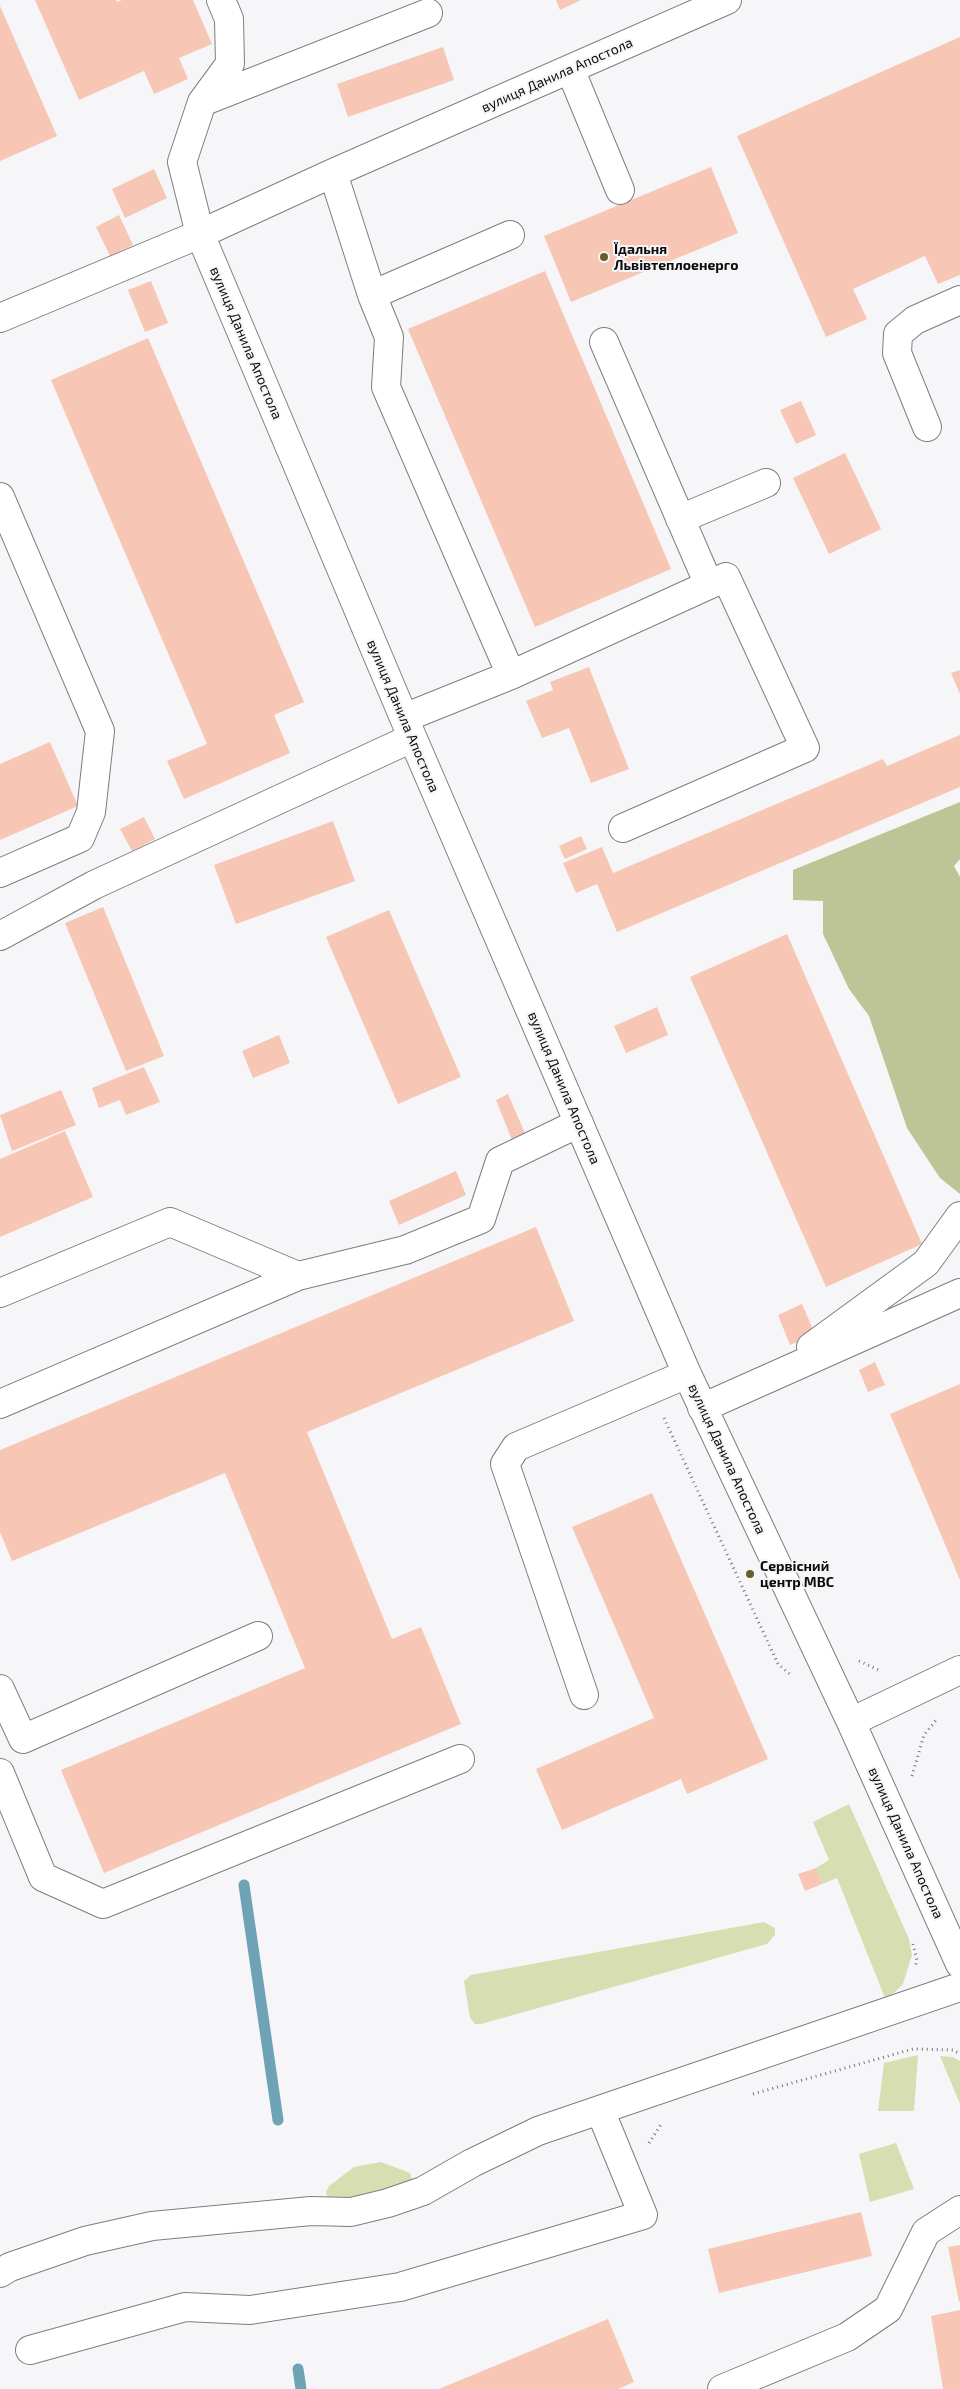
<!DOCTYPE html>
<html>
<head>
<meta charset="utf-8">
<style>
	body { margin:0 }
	canvas { display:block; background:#f6f6f8 }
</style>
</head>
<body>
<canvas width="960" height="2389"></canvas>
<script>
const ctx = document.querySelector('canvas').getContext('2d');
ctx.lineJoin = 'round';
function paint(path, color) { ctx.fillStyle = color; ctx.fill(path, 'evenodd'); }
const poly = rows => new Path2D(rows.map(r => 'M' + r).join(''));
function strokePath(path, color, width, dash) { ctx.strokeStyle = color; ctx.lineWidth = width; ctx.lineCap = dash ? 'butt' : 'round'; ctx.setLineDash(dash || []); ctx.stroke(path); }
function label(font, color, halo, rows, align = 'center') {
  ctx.font = font + ' "Exo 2",sans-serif'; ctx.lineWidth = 4; ctx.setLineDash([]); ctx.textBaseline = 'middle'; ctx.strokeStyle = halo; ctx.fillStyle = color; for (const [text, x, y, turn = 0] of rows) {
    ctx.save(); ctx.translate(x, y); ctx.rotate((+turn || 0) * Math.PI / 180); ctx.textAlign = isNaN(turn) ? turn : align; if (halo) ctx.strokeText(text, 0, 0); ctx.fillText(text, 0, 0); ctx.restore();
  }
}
const green = poly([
	[849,1804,909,1939,912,1955,903,1984,894,1993,885,1998,837,1878,822,1884,816,1868,829,1860,813,1822],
	[764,1922,775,1928,775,1935,767,1944,481,2024,475,2024,470,2018,464,1981,471,1975],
	[918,2055,914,2111,878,2111,884,2063],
	[940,2056,952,2057,960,2061,960,2104],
	[896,2143,914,2189,870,2202,859,2154],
	[381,2162,410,2173,412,2180,380,2200,328,2199,326,2192,329,2186,354,2167]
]);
const forest = poly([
	[960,802,960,859,954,866,960,877,960,1194,940,1178,907,1128,869,1016,849,989,823,934,823,901,793,900,793,870]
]);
const stream = poly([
	[244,1885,278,2120],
	[298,2369,301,2389]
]);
const building = poly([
	[35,0,116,0,117,2,122,0,193,0,212,44,179,58,188,79,154,94,144,71,79,100],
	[556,0,581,0,560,10],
	[0,6,57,136,0,161],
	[960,37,960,275,938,284,925,256,853,289,867,319,826,337,737,136],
	[443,47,454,80,348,117,337,84],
	[711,167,738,233,571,302,544,236],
	[154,169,167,198,125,218,112,189],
	[119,215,133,245,110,256,96,227],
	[545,271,671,569,535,627,408,329],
	[151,281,168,323,145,332,128,290],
	[148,338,304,702,274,715,290,753,184,799,167,761,207,744,51,380],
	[801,401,816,435,796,444,780,410],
	[845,453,881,529,829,554,793,478],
	[589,667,629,769,591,783,569,728,542,738,526,701,553,690,550,682],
	[960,670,960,694,951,673],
	[960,735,960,787,617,932,597,884,576,893,563,863,602,847,613,873,883,759,887,766],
	[50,742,78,806,0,840,0,764],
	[144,817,155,839,132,851,120,829],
	[333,821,355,881,236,924,214,865],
	[581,836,587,849,565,859,559,846],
	[103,907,164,1056,126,1071,65,923],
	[389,910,461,1077,398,1104,326,937],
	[787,934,922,1244,826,1287,690,977],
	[657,1007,668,1035,626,1053,614,1026],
	[279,1035,290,1063,253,1078,242,1051],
	[144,1067,160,1102,126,1115,120,1100,99,1108,92,1088],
	[61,1090,76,1125,12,1151,0,1115],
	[508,1094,528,1140,514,1145,496,1100],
	[65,1131,93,1197,0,1237,0,1159],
	[456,1171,466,1195,399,1225,389,1201],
	[536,1227,574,1321,307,1432,392,1639,421,1627,461,1724,104,1873,61,1770,305,1668,225,1473,12,1561,0,1532,0,1450],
	[802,1304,815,1334,790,1345,778,1315],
	[875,1362,885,1385,868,1392,859,1370],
	[960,1384,960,1580,890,1414],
	[652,1493,768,1759,687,1794,681,1779,562,1830,536,1769,654,1718,572,1527],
	[816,1868,822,1884,805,1891,798,1874],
	[861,2212,872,2256,719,2293,708,2249],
	[960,2245,960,2302,959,2302,948,2247],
	[960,2310,960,2389,943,2389,931,2316],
	[608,2319,634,2382,618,2389,439,2389]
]);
const path = poly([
	[664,1418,778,1664,792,1676],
	[859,1661,881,1671],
	[912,1776,924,1735,937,1719],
	[913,1944,917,1960,915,1967],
	[753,2094,913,2049,953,2050,960,2054],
	[649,2143,662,2123]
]);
const minor = poly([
	[727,0,333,173,200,234,404,718,687,1374,851,1722,960,1964],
	[570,69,620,190],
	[202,102,428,13],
	[333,173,372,295,389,337,386,387,511,675,726,577,805,748,623,828],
	[372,295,510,235],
	[0,318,200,234,182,162,202,102,230,64,229,19,221,0],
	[604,342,709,585],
	[927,427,897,353,898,334,915,320,960,300],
	[0,497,100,731,91,812,80,838,0,873],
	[680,519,766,483],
	[404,718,511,675],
	[0,936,94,885,412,738],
	[0,1293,170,1222,298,1276],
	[811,1347,926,1263,960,1216],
	[0,1404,298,1276,405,1250,481,1219,500,1161,579,1123],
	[702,1408,960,1293],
	[0,1689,23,1739,258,1636],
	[584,1695,505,1464,516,1447,687,1374],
	[851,1722,960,1670],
	[0,1773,43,1877,103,1904,460,1759],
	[0,2273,10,2267,85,2241,152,2226,311,2211,351,2212,388,2203,423,2191,472,2163,538,2131,960,1987],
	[30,2350,185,2307,250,2310,400,2287,643,2215,600,2110],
	[722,2389,847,2337,888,2309,926,2232,960,2210]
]);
const markers = [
	[604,257,5,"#6a5d2a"],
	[750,1574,5,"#6a5d2a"]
];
const streetNames = [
	["вулиця Данила Апостола",557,75,-24],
	["вулиця Данила Апостола",246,343,67],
	["вулиця Данила Апостола",403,716,67],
	["вулиця Данила Апостола",564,1088,67],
	["вулиця Данила Апостола",727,1459,65],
	["вулиця Данила Апостола",906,1843,66]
];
const poiNames = [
	["Їдальня",614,249],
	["Львівтеплоенерго",614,265],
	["Сервісний",760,1566],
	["центр МВС",760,1582]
];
paint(green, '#d7dfb2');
paint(forest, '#bdc597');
strokePath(stream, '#6ea3b6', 11);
paint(building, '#f7c6b4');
strokePath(minor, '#7d7e7f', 30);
strokePath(path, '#777778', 3, [1, 4]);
strokePath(minor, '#fff', 28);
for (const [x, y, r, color] of markers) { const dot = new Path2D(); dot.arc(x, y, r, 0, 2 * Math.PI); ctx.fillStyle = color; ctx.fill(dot); strokePath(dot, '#f6f6f8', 2); }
label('14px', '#0c0c0c', '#f6f6f8', streetNames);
label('bold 14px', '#0c0c0c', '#f6f6f8', poiNames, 'left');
</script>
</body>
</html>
